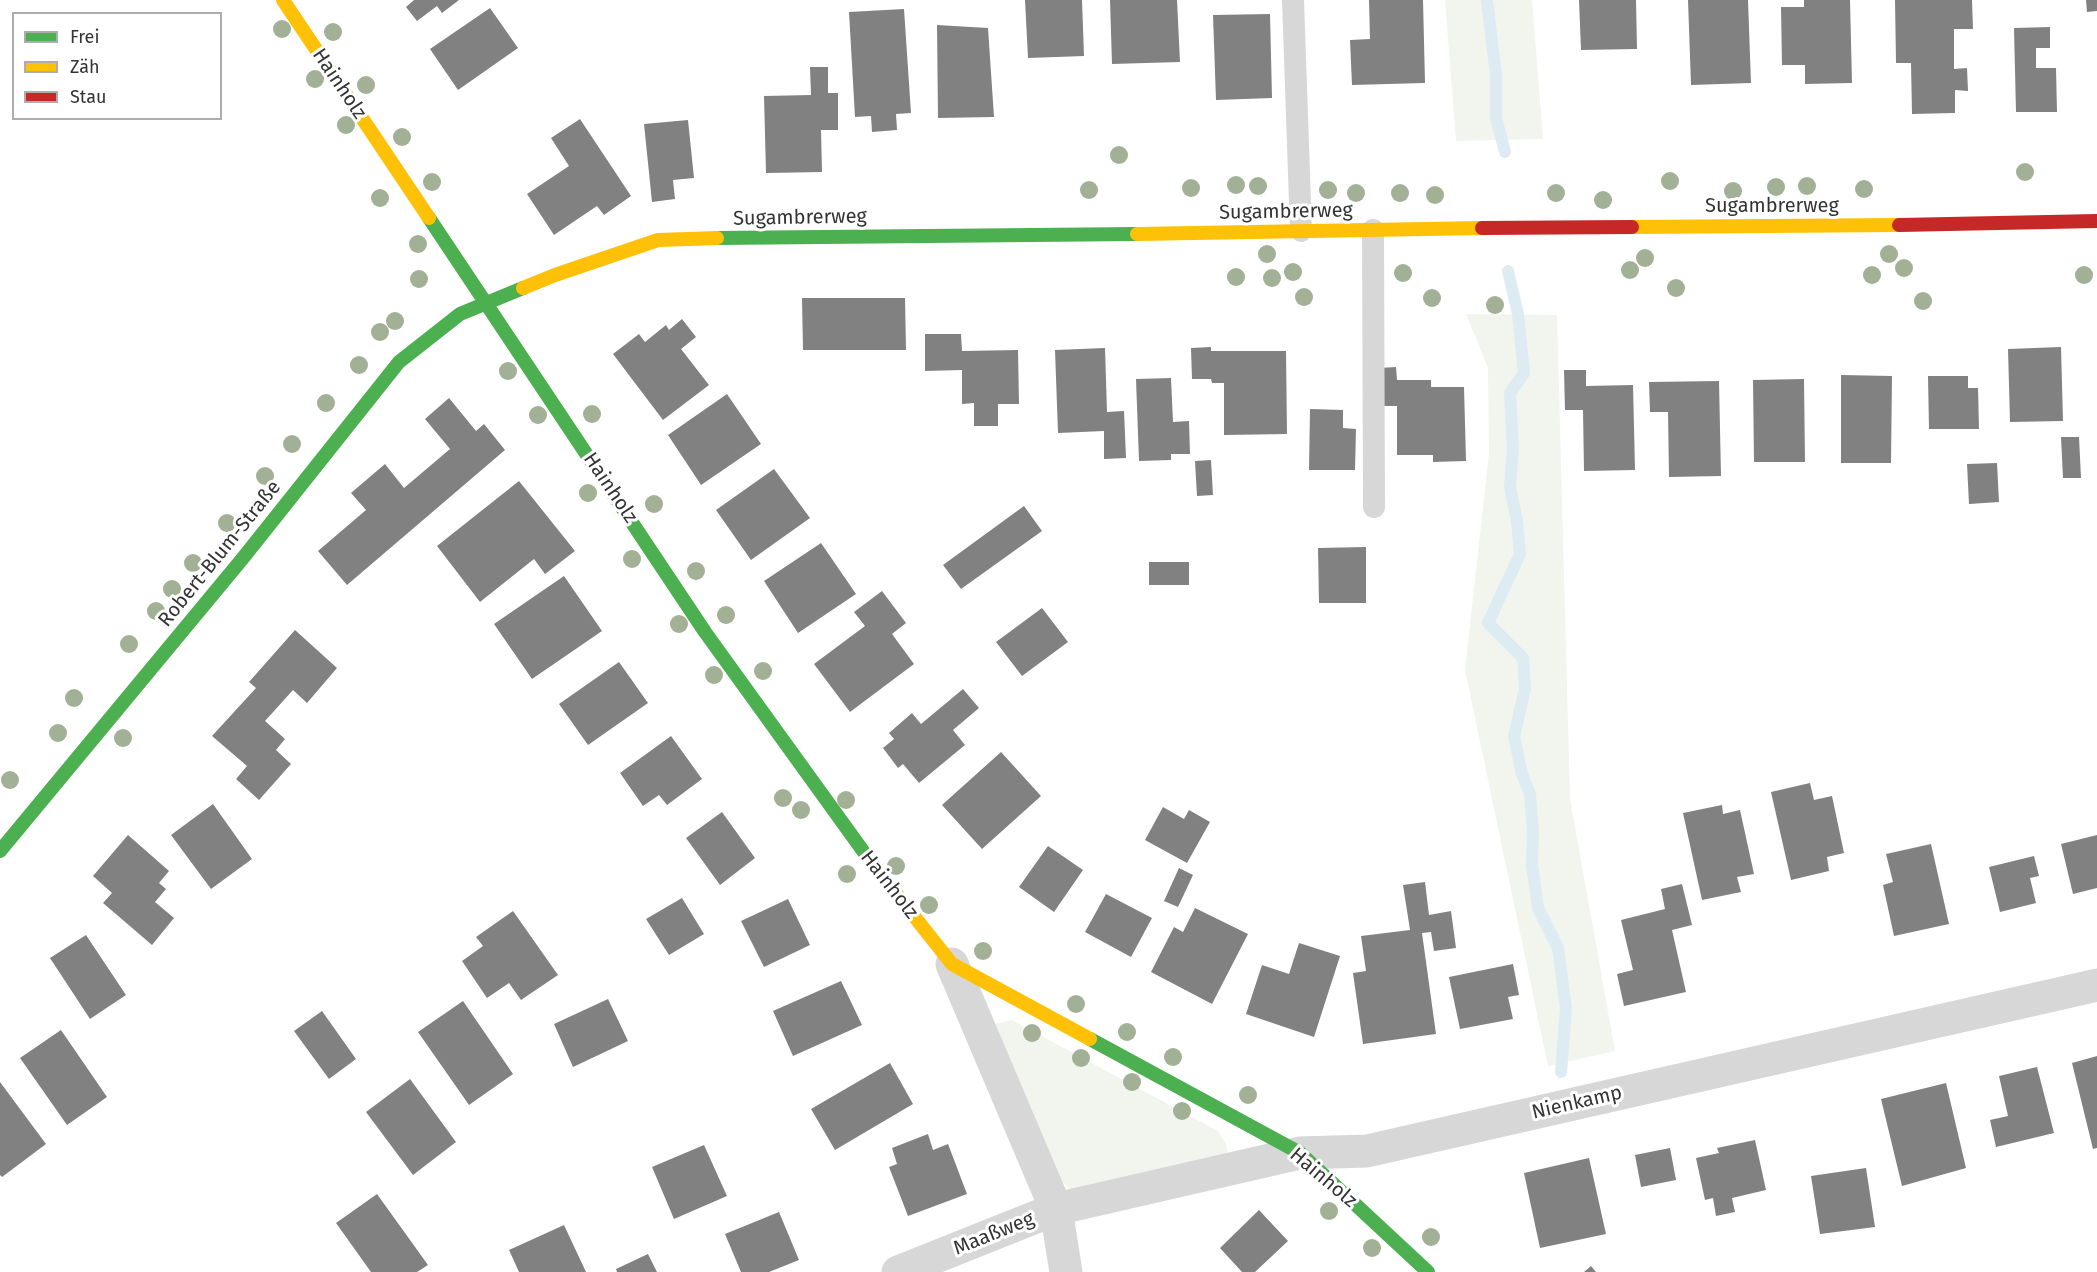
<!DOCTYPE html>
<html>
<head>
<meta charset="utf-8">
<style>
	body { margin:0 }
	#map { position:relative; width:2097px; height:1272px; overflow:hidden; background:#fff; font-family:"Fira Sans",sans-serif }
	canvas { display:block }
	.legend { position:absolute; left:12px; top:12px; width:210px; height:108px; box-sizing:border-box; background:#fff; border:2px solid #adadad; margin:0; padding:8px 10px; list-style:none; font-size:18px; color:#333 }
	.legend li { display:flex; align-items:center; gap:12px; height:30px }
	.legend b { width:30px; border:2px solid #adadad }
</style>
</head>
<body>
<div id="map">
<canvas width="2097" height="1272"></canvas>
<ul class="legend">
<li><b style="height:8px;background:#4caf50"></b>Frei</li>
<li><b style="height:8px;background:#ffc107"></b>Zäh</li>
<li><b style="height:8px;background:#c62828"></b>Stau</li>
</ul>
</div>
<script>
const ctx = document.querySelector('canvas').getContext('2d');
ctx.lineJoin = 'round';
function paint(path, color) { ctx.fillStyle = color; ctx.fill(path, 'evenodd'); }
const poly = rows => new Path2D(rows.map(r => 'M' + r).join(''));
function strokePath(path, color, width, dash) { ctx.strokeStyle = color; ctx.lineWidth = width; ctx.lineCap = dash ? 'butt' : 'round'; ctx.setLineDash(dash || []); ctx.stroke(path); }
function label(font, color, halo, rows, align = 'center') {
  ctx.font = font + ' "Fira Sans",sans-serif'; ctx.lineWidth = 6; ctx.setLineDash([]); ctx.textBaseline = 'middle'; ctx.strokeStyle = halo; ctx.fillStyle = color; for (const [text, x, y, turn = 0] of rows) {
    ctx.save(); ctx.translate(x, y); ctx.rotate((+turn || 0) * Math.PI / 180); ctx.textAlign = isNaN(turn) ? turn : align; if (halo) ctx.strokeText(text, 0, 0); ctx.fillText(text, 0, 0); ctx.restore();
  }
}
const green = poly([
	[1445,0,1532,0,1543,139,1456,141],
	[1466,314,1557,315,1570,799,1615,1051,1548,1066,1465,670,1489,453,1488,368],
	[1012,1020,1218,1131,1226,1144,1228,1154,1081,1192,1068,1188,1055,1174,993,1038,995,1024]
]);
const stream = poly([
	[1487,0,1496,75,1496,118,1505,152],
	[1508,271,1518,314,1524,373,1510,393,1513,448,1510,487,1517,521,1520,554,1488,623,1523,658,1525,689,1514,736,1522,774,1530,794,1533,832,1532,865,1538,908,1558,948,1566,1008,1561,1072]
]);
const building = poly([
	[414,0,459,0,442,13,437,6,417,21,406,7],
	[1025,0,1082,0,1084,56,1028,58],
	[1110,0,1177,0,1180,62,1112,64],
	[1369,0,1423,0,1425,83,1352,85,1350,40,1370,39],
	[1579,0,1636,0,1637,49,1581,50],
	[1688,0,1748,0,1751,83,1691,85],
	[1804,0,1850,0,1852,83,1805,84,1805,65,1782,65,1781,7,1804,7],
	[1895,0,1972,0,1973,29,1954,29,1954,69,1967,68,1968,91,1955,90,1955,113,1912,114,1911,63,1896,63],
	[2086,0,2097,0,2097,11,2087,12],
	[490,8,518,48,458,90,430,49],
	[904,9,911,113,896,114,897,130,872,132,871,116,855,117,849,12],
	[1270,14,1272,98,1216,100,1213,15],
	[937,25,988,28,994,117,938,118],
	[2050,27,2050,48,2036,48,2036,68,2056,68,2057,112,2016,112,2014,28],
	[810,67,828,67,828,93,838,93,838,130,821,130,822,172,766,173,764,96,811,95],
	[580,119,631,196,604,215,597,206,554,235,527,194,569,166,551,138],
	[688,120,694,178,673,180,675,199,652,202,644,124],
	[802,298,905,298,906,350,803,350],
	[682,319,696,337,681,349,709,385,663,420,613,354,639,334,645,342,666,325,669,330],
	[925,334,961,334,962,351,1018,350,1019,404,998,404,998,426,974,426,974,403,962,404,962,370,925,371],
	[1211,347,1211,351,1286,351,1287,434,1224,435,1224,383,1212,383,1211,379,1192,379,1191,348],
	[2061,347,2063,421,2010,422,2008,349],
	[1105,348,1107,412,1124,411,1126,458,1104,459,1104,431,1058,433,1055,350],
	[1396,367,1397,380,1431,380,1431,387,1464,387,1466,461,1433,462,1433,455,1397,455,1397,406,1380,406,1379,368],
	[1564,370,1586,370,1586,386,1633,385,1635,470,1584,471,1583,410,1565,410],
	[1841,375,1892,376,1891,463,1841,463],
	[1928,376,1968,376,1968,388,1978,388,1979,429,1929,429],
	[1171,378,1173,422,1189,421,1190,454,1171,454,1171,460,1139,461,1136,379],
	[1804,379,1805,462,1754,462,1753,380],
	[1719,381,1721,476,1669,477,1668,412,1650,412,1649,382],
	[727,394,761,444,701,485,668,435],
	[449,398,476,431,484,424,505,450,347,585,318,551,366,510,351,493,385,464,404,488,450,449,425,419],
	[1310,409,1343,410,1343,428,1356,429,1355,470,1309,470],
	[2061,437,2079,437,2081,478,2063,478],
	[1211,460,1213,495,1197,496,1195,461],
	[1997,463,1999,502,1969,504,1967,464],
	[774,469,810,518,751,560,716,510],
	[519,481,575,551,545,574,534,559,480,602,437,546],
	[1024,506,1042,531,961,589,943,565],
	[821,543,856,594,798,633,764,581],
	[1366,547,1366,603,1319,603,1318,548],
	[1149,562,1189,562,1189,585,1149,585],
	[564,576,602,631,532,679,494,624],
	[882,591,906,623,892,634,914,664,850,712,814,664,865,626,854,612],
	[1042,608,1068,642,1022,676,996,642],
	[295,630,337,668,307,703,293,690,265,721,285,739,276,750,291,764,259,800,236,779,247,766,212,736,256,688,249,682],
	[619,662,648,703,588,745,559,704],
	[963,689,979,708,953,730,965,745,919,783,903,764,898,768,883,748,894,739,889,733,912,713,921,724],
	[671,736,702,779,667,805,659,795,643,806,620,773],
	[1001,752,1041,796,982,849,942,805],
	[1810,783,1814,800,1832,796,1844,853,1827,857,1829,871,1791,880,1771,792],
	[213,804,252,859,211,889,171,835],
	[1722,805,1723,814,1740,810,1754,874,1737,877,1741,892,1702,900,1683,813],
	[1163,807,1184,819,1189,810,1210,822,1187,863,1145,840],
	[722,812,755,858,720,885,686,838],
	[128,835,169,871,159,883,166,889,155,902,174,918,152,945,103,903,112,893,93,876],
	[2097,835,2097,888,2073,894,2061,844],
	[1931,844,1949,924,1894,936,1883,885,1893,882,1886,854],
	[1048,846,1083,870,1054,912,1019,887],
	[2034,856,2039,876,2030,878,2036,903,2000,912,1989,867],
	[1179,868,1193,875,1178,907,1164,901],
	[1425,882,1429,915,1451,911,1456,948,1434,951,1431,932,1422,933,1436,1034,1363,1044,1353,973,1366,971,1361,936,1410,930,1403,885],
	[1682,884,1692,925,1672,930,1686,992,1624,1006,1617,974,1633,970,1621,920,1665,909,1661,889],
	[1106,894,1152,918,1131,957,1085,932],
	[682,898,704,934,669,955,646,919],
	[788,899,810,945,764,967,741,921],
	[1195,908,1248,934,1212,1004,1151,972,1174,927,1183,932],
	[513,911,558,975,521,1000,509,983,487,998,462,961,483,946,476,937],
	[86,935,126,995,90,1019,50,958],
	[1299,943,1340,956,1314,1037,1246,1014,1262,965,1289,974],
	[1513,964,1519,995,1508,997,1513,1019,1460,1029,1449,977],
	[841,981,862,1025,793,1056,773,1011],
	[608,999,628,1041,573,1067,554,1024],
	[463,1001,513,1074,469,1105,418,1032],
	[322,1011,356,1059,329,1079,294,1031],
	[61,1030,107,1097,67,1125,20,1058],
	[2097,1056,2097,1148,2093,1149,2072,1063],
	[890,1063,913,1104,835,1150,811,1109],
	[2037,1067,2054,1133,1996,1147,1990,1120,2008,1116,1999,1076],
	[410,1079,456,1142,413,1175,366,1112],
	[0,1082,46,1144,2,1177,0,1175],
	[1946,1083,1966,1168,1902,1186,1881,1099],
	[928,1134,933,1150,948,1144,967,1194,908,1216,889,1167,897,1164,892,1148],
	[1755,1140,1766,1190,1732,1198,1735,1212,1716,1216,1713,1198,1705,1200,1696,1158,1719,1153,1717,1148],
	[704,1145,727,1196,674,1219,652,1167],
	[1670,1148,1676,1180,1641,1187,1635,1155],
	[1589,1158,1606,1234,1540,1248,1524,1173],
	[1866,1168,1875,1227,1820,1234,1811,1176],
	[377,1194,428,1265,417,1272,371,1272,336,1223],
	[1259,1210,1288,1241,1255,1272,1242,1272,1220,1248],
	[779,1212,799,1260,769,1272,741,1272,725,1234],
	[564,1225,586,1272,519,1272,509,1250],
	[648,1254,657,1272,617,1272,616,1269],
	[1591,1266,1596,1272,1584,1272]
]);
const lane = poly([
	[1293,0,1301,231],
	[1373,230,1374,507]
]);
const street = poly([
	[952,964,1056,1209,1066,1272],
	[898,1272,1056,1209,1300,1153,1367,1151,2097,985]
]);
const fast = poly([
	[429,218,705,632,871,862],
	[717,238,1137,234],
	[0,851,243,558,399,362,460,314,523,288],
	[1090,1039,1300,1153,1428,1272]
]);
const slow = poly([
	[283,0,429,218],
	[1632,227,1899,225],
	[1137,234,1482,228],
	[523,288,555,275,658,240,717,238],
	[871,862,952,964,1090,1039]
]);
const jam = poly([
	[1899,225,2097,221],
	[1482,228,1632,227]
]);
const trees = [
	[282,29],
	[333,32],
	[315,79],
	[366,85],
	[346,125],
	[402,137],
	[1119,155],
	[2025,172],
	[1670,181],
	[432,182],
	[1236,185],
	[1258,186],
	[1807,186],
	[1776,187],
	[1191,188],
	[1864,189],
	[1089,190],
	[1328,190],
	[1733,191],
	[1356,193],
	[1400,193],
	[1556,193],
	[1435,195],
	[380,198],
	[1603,200],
	[418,244],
	[1267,254],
	[1889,254],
	[1645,258],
	[1904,268],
	[1630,270],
	[1293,272],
	[1403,273],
	[1872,275],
	[2084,275],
	[1236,277],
	[1272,278],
	[419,279],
	[1676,288],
	[1304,297],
	[1432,298],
	[1923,301],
	[1495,305],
	[395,321],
	[380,332],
	[359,365],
	[508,371],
	[326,403],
	[592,414],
	[538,415],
	[292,444],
	[265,476],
	[588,493],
	[654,504],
	[227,523],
	[632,559],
	[193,563],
	[696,571],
	[172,589],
	[156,611],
	[726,615],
	[679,624],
	[129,644],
	[763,671],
	[714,675],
	[74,698],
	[58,733],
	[123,738],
	[10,780],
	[783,798],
	[846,800],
	[801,810],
	[896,866],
	[847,874],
	[929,905],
	[983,951],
	[1076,1004],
	[1127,1032],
	[1032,1033],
	[1173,1057],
	[1081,1058],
	[1132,1082],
	[1248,1095],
	[1182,1111],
	[1329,1211],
	[1431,1237],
	[1372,1248]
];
const streetNames = [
	["Hainholz",339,84,56],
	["Sugambrerweg",1772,206],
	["Sugambrerweg",1286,212,-1],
	["Sugambrerweg",800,218,-1],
	["Hainholz",610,488,56],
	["Robert-Blum-Straße",220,554,-51],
	["Hainholz",889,885,52],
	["Nienkamp",1577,1103,-13],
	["Hainholz",1323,1178,40],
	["Maaßweg",994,1234,-22]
];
paint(green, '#f1f5ed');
strokePath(stream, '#ddebf3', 12);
paint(building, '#818181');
strokePath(lane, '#d7d7d7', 22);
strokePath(street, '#d7d7d7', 33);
strokePath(fast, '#4caf50', 14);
strokePath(slow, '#ffc107', 14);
strokePath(jam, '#c62828', 14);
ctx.fillStyle = '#a2b095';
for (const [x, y] of trees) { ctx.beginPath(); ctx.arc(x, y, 9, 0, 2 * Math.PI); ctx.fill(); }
label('20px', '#333', '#fff', streetNames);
</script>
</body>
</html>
